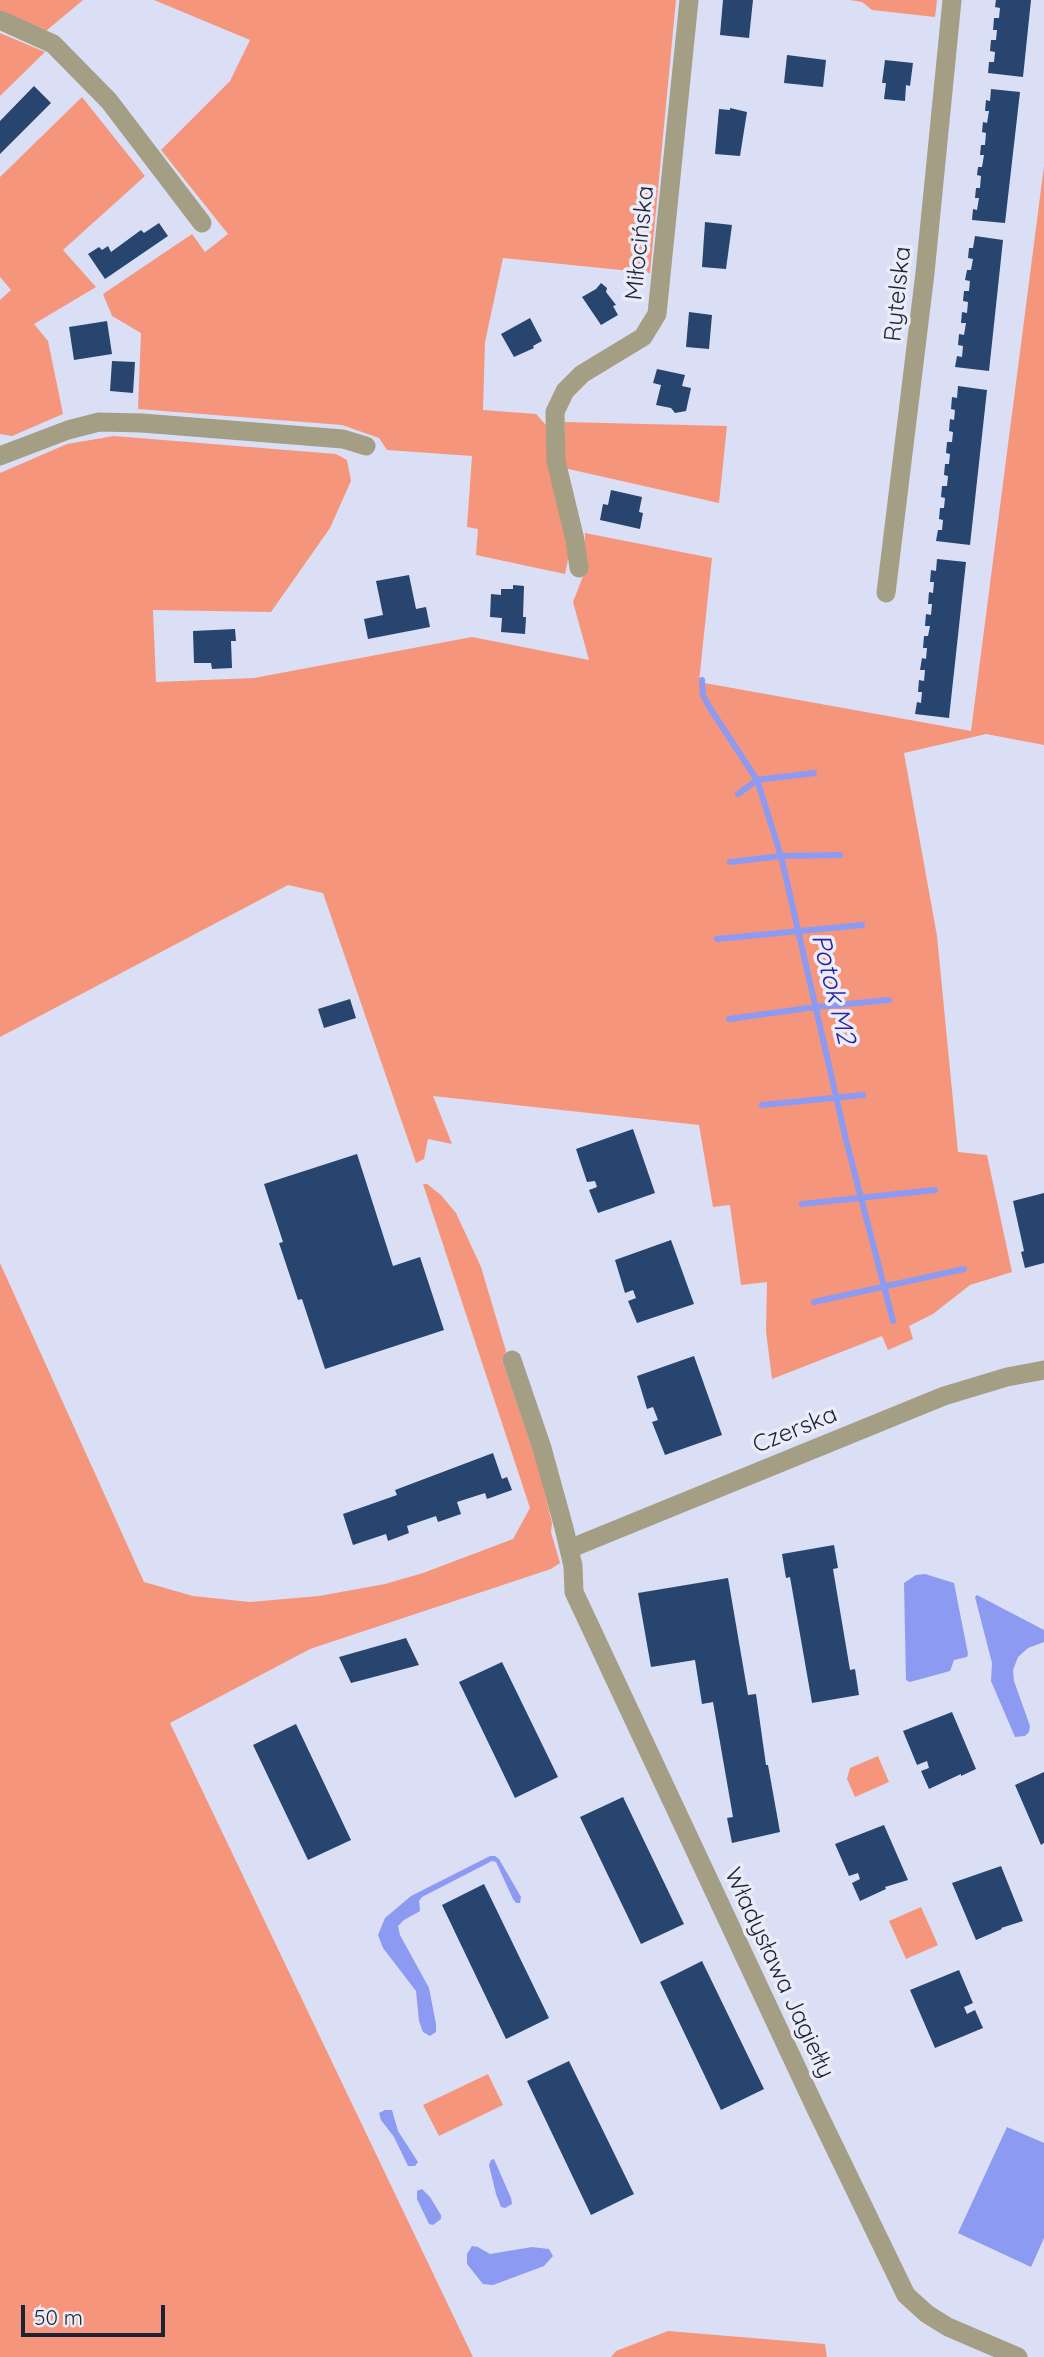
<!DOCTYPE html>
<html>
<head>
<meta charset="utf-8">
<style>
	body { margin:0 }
	#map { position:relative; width:1044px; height:2357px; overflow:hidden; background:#dadff5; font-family:Quicksand,sans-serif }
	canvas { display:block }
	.scale { position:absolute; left:21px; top:2305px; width:144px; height:32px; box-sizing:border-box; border:4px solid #1f2237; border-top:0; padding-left:9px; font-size:21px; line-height:24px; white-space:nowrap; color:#1f2237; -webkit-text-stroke:5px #eaecf8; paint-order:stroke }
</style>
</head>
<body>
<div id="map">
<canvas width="1044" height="2357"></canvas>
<div class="scale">50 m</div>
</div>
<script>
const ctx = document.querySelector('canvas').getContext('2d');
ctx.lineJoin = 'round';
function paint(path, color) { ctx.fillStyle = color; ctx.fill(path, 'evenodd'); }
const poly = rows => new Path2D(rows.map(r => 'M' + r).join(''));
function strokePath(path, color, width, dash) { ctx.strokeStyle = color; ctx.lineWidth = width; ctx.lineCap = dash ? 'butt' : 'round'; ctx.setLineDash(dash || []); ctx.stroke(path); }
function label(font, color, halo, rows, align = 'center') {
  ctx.font = font + ' Quicksand,sans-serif'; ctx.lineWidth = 7; ctx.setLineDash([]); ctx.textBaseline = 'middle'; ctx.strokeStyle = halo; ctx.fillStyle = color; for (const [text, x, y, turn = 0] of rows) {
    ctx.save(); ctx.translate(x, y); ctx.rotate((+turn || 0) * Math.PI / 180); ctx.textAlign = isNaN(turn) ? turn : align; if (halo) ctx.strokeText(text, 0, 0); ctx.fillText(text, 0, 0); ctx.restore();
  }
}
const green = poly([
	[0,0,83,0,46,31,0,12],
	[154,0,676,0,650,273,503,258,485,342,483,410,536,414,546,425,569,555,565,574,476,555,478,529,467,527,472,456,387,450,379,438,342,425,138,409,141,333,112,316,103,294,192,234,205,252,228,234,161,150,230,81,250,40],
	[850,0,937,0,935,17,872,10,862,2],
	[0,33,45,52,0,96],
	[82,97,145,176,63,250,96,287,34,324,48,341,63,414,12,436,0,434,0,300,11,290,0,277,0,177],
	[1044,166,1044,745,986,734,904,753,937,936,958,1152,987,1155,1012,1272,970,1285,933,1314,909,1326,913,1339,888,1350,882,1336,772,1379,766,1331,767,1282,741,1285,730,1205,713,1207,699,1125,433,1096,452,1144,428,1139,424,1159,416,1163,323,893,288,885,0,1037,0,473,67,444,114,436,336,454,347,460,351,481,330,528,271,612,153,610,156,682,254,678,472,637,589,660,573,602,585,571,585,533,712,558,699,682,971,731],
	[565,422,727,426,719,503,564,468],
	[423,1184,427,1184,441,1195,456,1213,481,1267,506,1351,502,1360,537,1462,552,1523,551,1532,560,1563,551,1569,310,1649,170,1723,473,2357,0,2357,0,1263,144,1582,193,1596,250,1602,319,1596,385,1584,423,1573,513,1539,530,1508],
	[878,1756,889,1782,855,1797,847,1779,850,1768],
	[921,1907,938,1945,906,1959,889,1921],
	[488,2074,503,2105,439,2136,423,2105],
	[668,2331,825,2344,827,2357,611,2357,616,2351]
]);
const water = poly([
	[925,1574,954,1583,968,1654,967,1657,954,1660,950,1671,910,1682,906,1680,904,1583,916,1575],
	[977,1595,1044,1630,1044,1642,1028,1648,1018,1657,1013,1670,1014,1681,1030,1726,1029,1732,1025,1736,1015,1737,991,1681,992,1663,975,1597],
	[490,1856,495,1856,499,1859,521,1897,520,1903,516,1903,513,1899,496,1862,492,1861,422,1897,419,1901,420,1911,404,1920,398,1926,400,1935,429,1988,436,2024,436,2032,430,2036,423,2032,419,2021,416,1991,383,1948,378,1935,385,1918,411,1896],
	[385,2110,392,2110,398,2131,418,2162,415,2166,408,2166,394,2137,381,2120,379,2113],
	[1007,2127,1044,2143,1044,2238,1031,2267,958,2233],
	[494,2159,511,2198,512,2204,505,2208,501,2207,496,2194,489,2165,491,2160],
	[422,2189,430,2197,441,2215,441,2219,433,2225,429,2224,417,2199,417,2191],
	[472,2246,478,2247,490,2254,532,2247,549,2249,553,2256,544,2266,493,2285,483,2284,467,2264,467,2254]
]);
const stream = poly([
	[702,680,703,695,708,705,757,780,781,856,846,1140,893,1321],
	[738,794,757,780,814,773],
	[730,862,781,856,840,855],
	[717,939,862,925],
	[729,1019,816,1007,889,1000],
	[762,1105,863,1095],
	[802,1204,935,1190],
	[814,1302,964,1269]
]);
const building = poly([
	[723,0,753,0,749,38,720,35],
	[996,0,1031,0,1023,77,988,73,989,62,994,62,995,52,990,51,991,40,996,40,997,30,993,30,994,18,999,18,1000,8,995,7],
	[787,55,826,60,823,87,784,83],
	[885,60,913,63,910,86,906,85,905,101,884,99,886,83,882,83],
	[34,86,51,103,0,154,0,121],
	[991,89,1020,92,1005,223,972,220,973,209,977,210,979,198,975,198,976,188,980,188,981,176,977,175,978,167,982,167,984,155,980,155,981,145,985,145,986,133,982,132,983,122,987,123,989,111,985,111,986,100,990,101],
	[730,108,747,112,740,156,715,154,719,109,730,110],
	[705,222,732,225,726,269,702,267],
	[159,223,168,236,105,279,88,254,99,247,102,250,108,246,111,252,141,230,144,233],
	[975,236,1003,240,989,371,955,367,957,356,962,357,963,346,958,345,959,334,964,335,966,323,961,323,962,312,967,313,968,302,963,301,964,291,969,291,970,281,965,280,967,270,971,270,973,259,968,258,969,248,973,248],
	[601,283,607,288,606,292,616,305,613,306,618,315,601,325,582,297,596,289],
	[689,312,712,315,709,349,686,347],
	[530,318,542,341,533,346,534,348,514,357,501,334],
	[107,321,112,354,74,360,69,327],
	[112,361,135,362,133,393,110,391],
	[657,369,685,375,682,386,691,388,686,411,675,413,671,408,656,405,661,385,653,383],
	[958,386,987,390,970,545,936,541,938,530,942,530,943,520,939,519,940,508,944,508,945,498,941,497,942,486,947,486,948,476,944,475,945,464,949,464,950,454,946,453,947,442,952,442,953,432,949,431,950,419,954,420,955,410,951,409,952,397,957,398],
	[611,490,642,497,639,512,643,513,640,529,600,520,603,504,608,505],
	[937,559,966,562,949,718,915,714,917,702,921,703,922,692,918,692,919,680,924,681,925,670,920,670,922,658,926,659,927,648,923,648,924,636,928,636,930,626,925,626,926,614,931,615,932,604,928,604,929,592,933,593,934,582,930,582,931,570,936,571],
	[409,575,416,609,426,607,430,627,368,639,364,619,383,615,376,581],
	[513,585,524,586,523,617,526,617,525,634,501,632,502,618,490,617,491,594,501,595,501,589,513,589],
	[235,629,236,641,231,641,232,668,212,669,211,663,194,663,193,631],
	[350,999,356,1018,324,1028,318,1009],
	[633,1129,655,1193,598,1213,589,1190,597,1187,595,1181,587,1182,576,1149],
	[357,1154,393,1266,420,1257,444,1330,325,1369,302,1299,298,1300,279,1243,283,1242,264,1184],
	[1044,1193,1044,1263,1025,1268,1021,1252,1024,1251,1013,1201],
	[671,1240,694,1304,637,1323,628,1301,636,1298,633,1290,625,1293,615,1260],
	[694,1356,722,1435,665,1455,652,1422,658,1420,653,1407,647,1409,637,1376],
	[493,1453,502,1479,507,1477,512,1490,487,1499,485,1493,457,1502,461,1514,438,1522,436,1516,407,1526,409,1533,388,1541,386,1534,353,1545,343,1514,397,1495,395,1490],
	[834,1545,838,1568,833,1569,850,1670,855,1669,859,1695,812,1703,790,1577,786,1578,782,1554],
	[728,1578,748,1695,756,1694,766,1765,768,1765,780,1832,732,1843,727,1818,733,1817,713,1702,702,1704,695,1660,651,1667,638,1593],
	[406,1638,419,1665,351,1683,339,1657],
	[502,1662,558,1777,515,1798,459,1682],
	[952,1712,976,1769,961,1776,961,1774,929,1789,921,1771,929,1768,927,1761,917,1765,903,1731],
	[296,1724,351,1840,308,1860,253,1745],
	[1044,1772,1044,1843,1041,1845,1015,1785],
	[623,1797,684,1924,641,1944,580,1817],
	[884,1825,908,1880,885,1887,886,1889,860,1901,852,1883,860,1879,858,1873,849,1876,835,1844],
	[1001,1866,1023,1921,1001,1928,1002,1929,976,1940,952,1883],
	[484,1884,549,2018,506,2039,442,1905],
	[702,1961,764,2089,721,2110,660,1982],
	[959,1970,973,2003,964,2007,967,2014,975,2010,983,2028,935,2048,910,1990],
	[569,2061,634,2194,591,2215,527,2081]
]);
const minor = poly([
	[0,20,53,44,109,101,202,223],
	[0,456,68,430,99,422,142,423,343,439,366,446],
	[579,568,575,540,556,461,555,412,565,391,582,374,643,337,657,314,689,0],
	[886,593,925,273,952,0],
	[512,1360,542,1448,564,1528,573,1566,574,1592,816,2109,906,2295,927,2314,948,2327,1018,2357],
	[569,1549,944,1396,1007,1377,1044,1370]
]);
const streetNames = [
	["Miłocińska",640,243,-84],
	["Rytelska",898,294,-84],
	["Czerska",795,1430,-22],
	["Władysława Jagiełły",779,1973,65]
];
const waterNames = [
	["Potok M2",833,989,76]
];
paint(green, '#f5967c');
paint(water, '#8d9af1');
strokePath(stream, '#8d9af1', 6);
paint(building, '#27456e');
strokePath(minor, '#a49e85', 19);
label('24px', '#1f2237', '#eaecf8', streetNames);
label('italic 26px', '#2e219e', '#eaecf8', waterNames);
</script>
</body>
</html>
